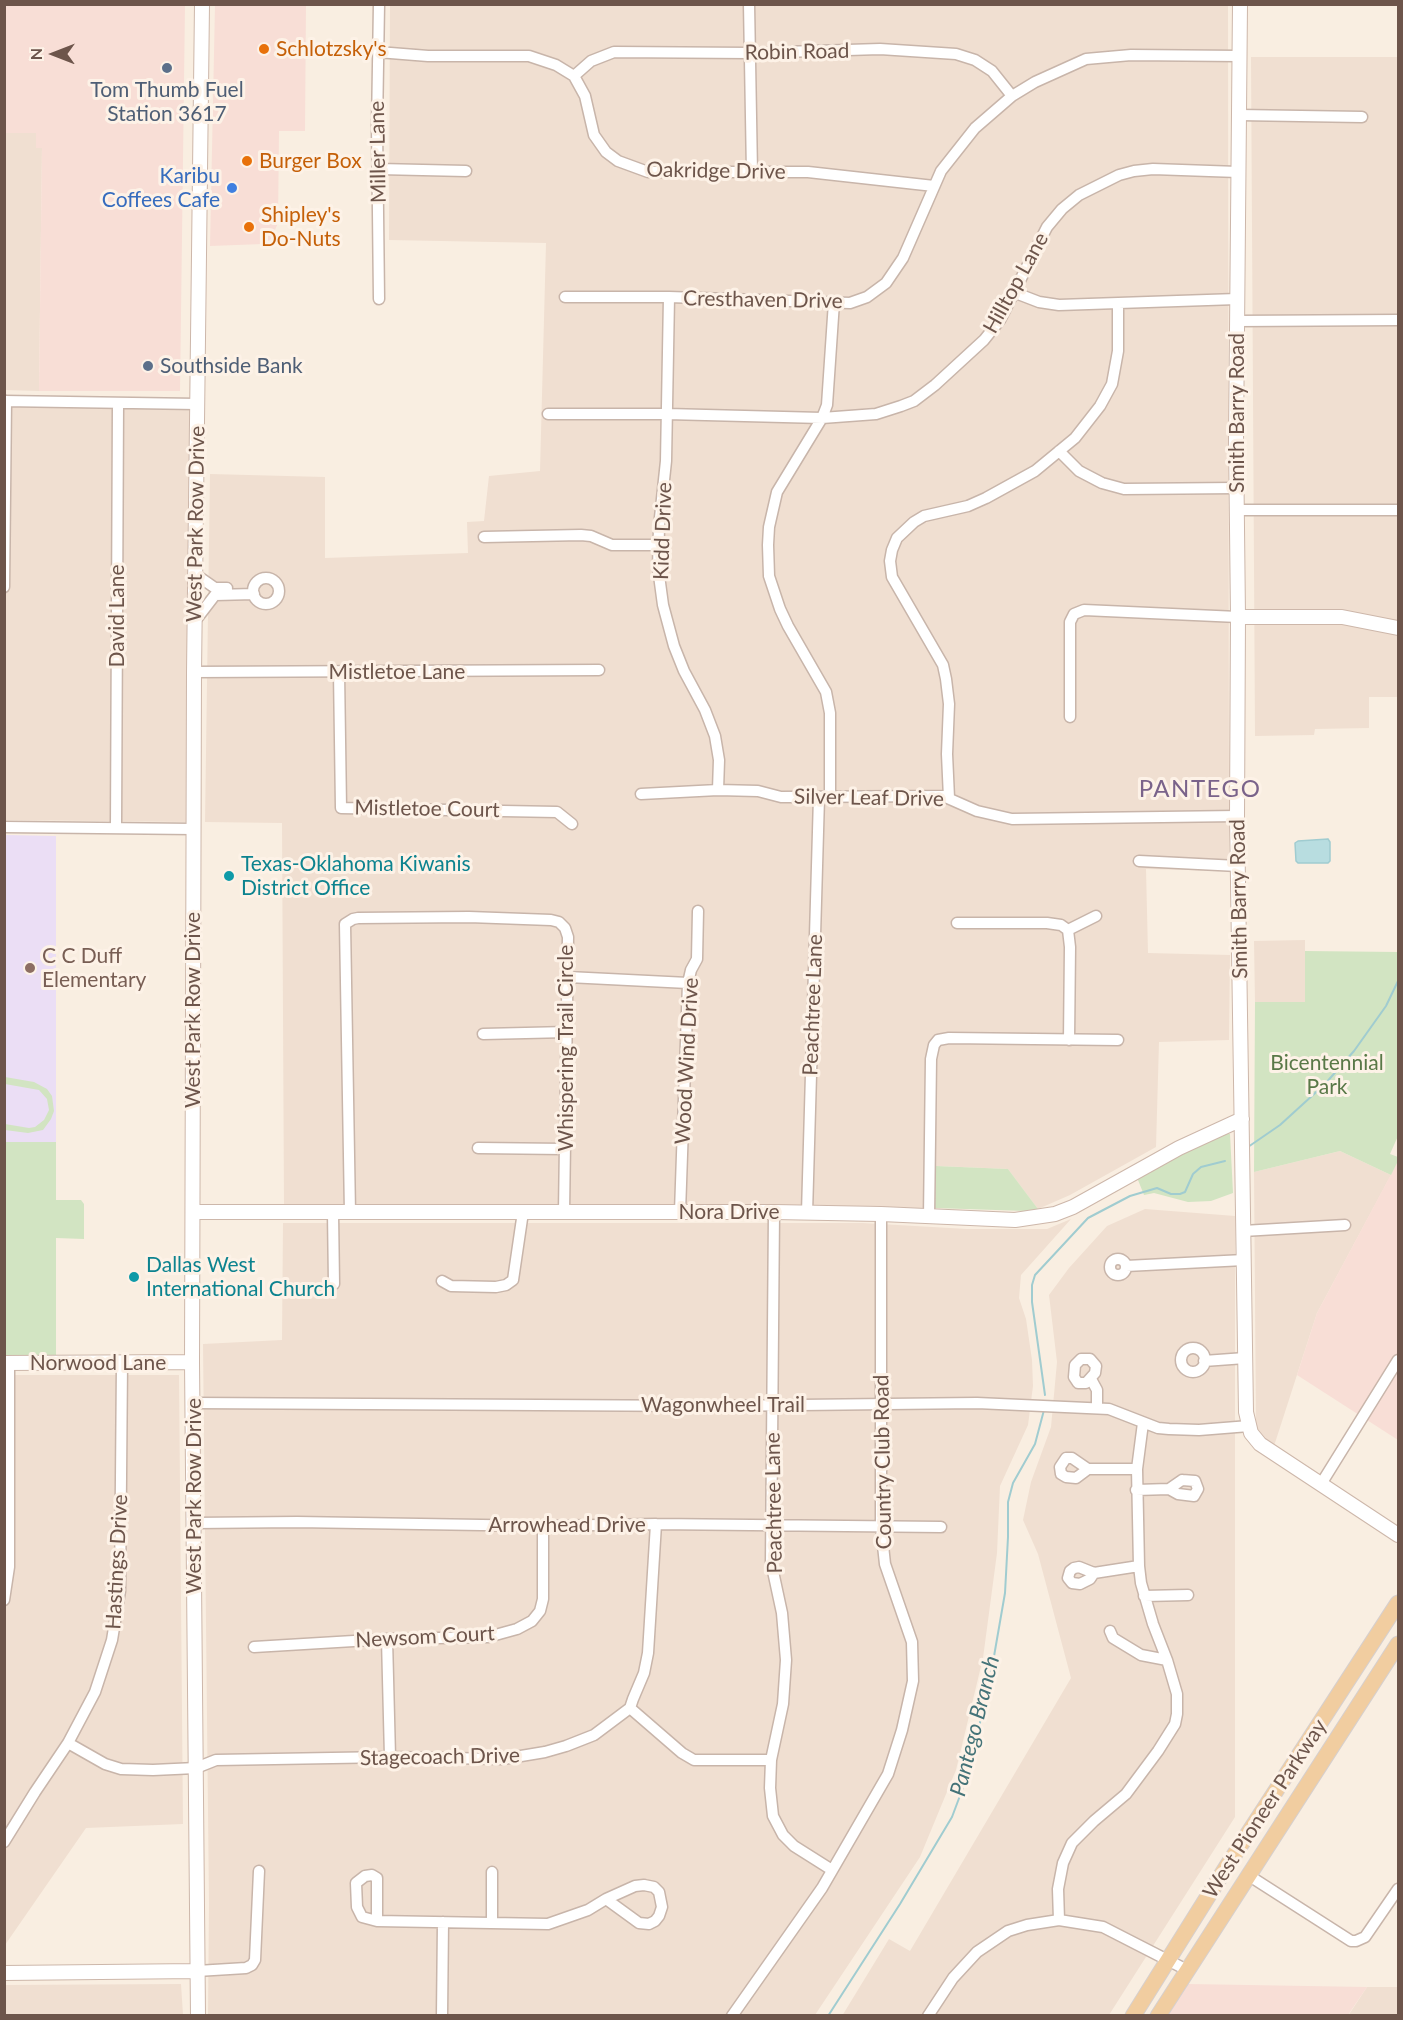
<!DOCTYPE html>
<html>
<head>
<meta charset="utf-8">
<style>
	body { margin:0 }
	#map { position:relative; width:1403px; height:2020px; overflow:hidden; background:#f9eee1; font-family:Lato,sans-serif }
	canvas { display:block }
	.frame { position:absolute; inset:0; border:6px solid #6d554b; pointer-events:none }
	.north { position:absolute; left:24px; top:24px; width:60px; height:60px; -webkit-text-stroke:4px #fdf2e7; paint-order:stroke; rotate:270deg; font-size:16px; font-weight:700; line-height:24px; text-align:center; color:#6d554b }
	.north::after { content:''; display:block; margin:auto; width:21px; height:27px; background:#6d554b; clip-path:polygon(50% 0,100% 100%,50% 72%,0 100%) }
</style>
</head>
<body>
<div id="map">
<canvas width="1403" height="2020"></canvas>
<div class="frame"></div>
<div class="north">N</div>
</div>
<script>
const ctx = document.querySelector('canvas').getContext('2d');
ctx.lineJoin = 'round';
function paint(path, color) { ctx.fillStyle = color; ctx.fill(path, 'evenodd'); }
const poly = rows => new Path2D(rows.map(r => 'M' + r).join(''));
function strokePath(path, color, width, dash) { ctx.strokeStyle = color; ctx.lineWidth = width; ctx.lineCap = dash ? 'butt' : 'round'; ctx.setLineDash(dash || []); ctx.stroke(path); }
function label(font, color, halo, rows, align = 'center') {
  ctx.font = font + ' Lato,sans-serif'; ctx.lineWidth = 6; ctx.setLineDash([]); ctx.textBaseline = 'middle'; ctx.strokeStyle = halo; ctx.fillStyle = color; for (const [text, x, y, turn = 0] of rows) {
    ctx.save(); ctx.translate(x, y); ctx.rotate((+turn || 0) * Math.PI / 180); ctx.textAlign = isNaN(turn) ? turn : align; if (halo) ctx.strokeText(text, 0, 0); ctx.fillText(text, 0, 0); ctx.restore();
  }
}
const residential = poly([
	[390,5,1228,5,1229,871,1146,869,1148,953,1230,955,1229,1040,1159,1042,1156,1147,1070,1195,1038,1209,1008,1169,937,1166,935,1208,284,1206,282,823,205,822,210,474,325,477,325,558,468,553,467,522,484,521,489,476,540,471,546,243,389,240],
	[1251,57,1398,57,1398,697,1369,697,1369,728,1315,729,1314,735,1255,736],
	[5,133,36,133,42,148,39,391,5,390],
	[5,403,194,406,189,822,5,820],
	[1305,940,1305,1002,1255,1002,1254,941],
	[1340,1151,1391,1175,1317,1313,1274,1446,1259,1436,1256,1425,1254,1172],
	[1145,1209,1235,1216,1235,1817,1109,2015,842,2016,889,1939,910,1951,1071,1678,1038,1554,1023,1520,1031,1482,1051,1427,1057,1362,1049,1295,1069,1268,1107,1226],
	[1071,1219,1021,1275,1019,1298,1026,1319,1032,1360,1033,1386,1028,1425,1000,1486,997,1553,983,1658,956,1770,920,1857,815,2015,208,2015,209,1904,203,1344,282,1340,283,1223,863,1223,967,1229,1047,1229],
	[5,1375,179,1375,183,1824,86,1828,5,1945],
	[181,1984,183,2015,5,2015,5,1985],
	[1367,1987,1398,1987,1398,2015,1348,2016]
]);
const commercial = poly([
	[5,4,185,5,180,391,39,391,42,148,36,148,36,133,5,133],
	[215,5,306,5,305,131,279,131,278,223,271,239,263,244,210,246],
	[1398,1161,1398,1440,1297,1375,1317,1313],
	[1188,1984,1367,1987,1348,2015,1167,2015]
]);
const education = poly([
	[5,835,56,836,56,1142,5,1142]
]);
const green = poly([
	[1305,951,1398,952,1398,1136,1390,1154,1398,1157,1398,1161,1391,1175,1340,1151,1254,1172,1255,1002,1305,1002],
	[5,1077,34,1082,47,1089,52,1096,54,1111,51,1119,43,1130,28,1133,5,1130,5,1124,29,1128,35,1127,44,1120,49,1110,47,1099,39,1090,5,1084],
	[1221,1132,1230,1134,1233,1193,1211,1201,1188,1202,1154,1193,1144,1195,1136,1175],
	[5,1142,56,1142,56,1200,81,1200,84,1204,84,1239,56,1238,56,1356,5,1356],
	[936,1166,1008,1169,1038,1209,1026,1211,935,1208]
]);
const water = poly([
	[1328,839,1330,842,1330,861,1328,863,1298,863,1296,861,1295,843,1298,841,1328,839]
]);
const stream = poly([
	[1248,1147,1280,1125,1325,1084,1354,1051,1386,1006,1398,981],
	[1045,1395,1032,1302,1032,1285,1035,1275,1088,1218,1130,1196,1157,1188,1171,1194,1180,1194,1185,1192,1193,1174,1201,1167,1225,1161],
	[828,2016,900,1904,952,1817,970,1769,993,1662,1005,1593,1008,1537,1008,1502,1013,1483,1035,1444,1044,1410]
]);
const street = poly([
	[379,4,377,126,379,299],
	[749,4,752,173],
	[378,52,428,56,529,56,556,65,574,76,585,96,594,135,606,152,618,161,648,172,808,172,934,186],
	[574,76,591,61,614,52,750,53,880,49,956,54,975,60,992,71,1012,96],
	[1239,115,1362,117],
	[379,169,466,171],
	[1013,292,1039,302,1059,305,1237,299],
	[565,297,669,297,850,303,867,297,886,283,903,258,941,171,975,128,1012,96,1035,82,1086,59,1131,55,1239,56],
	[669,297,666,461,659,527,658,568,663,605,674,646,684,671,705,710,715,736,719,760,718,790],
	[1237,321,1398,320],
	[4,401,197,404],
	[548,414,667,414,822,418,876,414,901,406,914,401,935,385,984,340,1000,320,1047,227,1062,209,1079,195,1119,175,1134,171,1153,169,1238,172],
	[1059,451,1079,471,1102,483,1124,489,1237,488],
	[1237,510,1398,510],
	[484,537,581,535,591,536,612,545,659,545],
	[195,574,215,588,227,588],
	'253 591a13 13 0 1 1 26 0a13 13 0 1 1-26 0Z',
	[4,587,6,401],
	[195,621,215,595,254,594],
	[194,672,599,670],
	[339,672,341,808,557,812,572,824],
	[1070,717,1070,622,1074,614,1084,610,1238,617],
	[641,794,718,790,758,791,781,797,943,796,977,811,1012,819,1237,816],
	[830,797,830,713,826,692,788,626,780,609,769,576,768,545,769,527,777,492,822,418,827,405,834,302],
	[949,798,947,754,949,704,946,679,943,665,892,577,890,561,892,550,897,538,914,522,924,516,968,506,986,498,1035,471,1075,438,1100,406,1112,384,1118,351,1118,305],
	[4,827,194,829],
	[116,828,118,404],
	[1139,861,1238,866],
	[957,923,1047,923,1061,925,1068,930,1070,947,1069,1040],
	[1068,930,1096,916],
	[568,977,688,983],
	[483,1034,568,1032],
	[478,1148,565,1149],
	[680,1212,688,983,691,970,697,959,698,911],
	[774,1212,771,1562,782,1613,786,1660,783,1704,771,1760,770,1788,773,1816,783,1835,794,1846,832,1870],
	[333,1213,334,1284],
	[350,1213,345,924,353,919,358,918,469,917,551,920,559,922,565,928,568,937,564,1212],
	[807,1213,819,797],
	[929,1217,931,1059,934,1045,938,1040,949,1038,1118,1040],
	[1243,1231,1345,1225],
	'1110 1267a8 8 0 1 1 16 0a8 8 0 1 1-16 0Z',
	[1126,1266,1244,1260],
	[442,1281,451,1286,496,1287,506,1285,513,1280,523,1212],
	'1181 1360a12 12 0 1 1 24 0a12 12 0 1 1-24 0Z',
	[1081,1359,1090,1359,1096,1366,1095,1373,1086,1383,1078,1383,1074,1377,1075,1365,1081,1359],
	[1204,1361,1245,1358],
	[1091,1379,1097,1390,1097,1408],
	[193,1403,711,1406,977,1403,1109,1409,1158,1428,1169,1429,1199,1430,1249,1426],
	[1066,1458,1072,1458,1088,1469,1076,1478,1066,1477,1061,1474,1060,1467,1066,1458],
	[1088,1469,1137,1469],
	[1182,1480,1195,1481,1198,1489,1194,1496,1178,1494,1169,1489,1182,1480],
	[1321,1484,1398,1360],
	[1136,1490,1169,1489],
	[194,1523,297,1522,543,1526,656,1524,941,1527],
	[1094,1573,1079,1567,1074,1568,1070,1571,1068,1578,1072,1583,1080,1584,1090,1579,1094,1573,1139,1566],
	[1144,1596,1188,1595],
	[4,1600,9,1567,9,1363],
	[1110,1631,1113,1638,1141,1655,1167,1660],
	[387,1639,390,1757],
	[254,1647,387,1639,488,1637,517,1629,532,1621,540,1611,543,1599,543,1526],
	[630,1708,682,1753,694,1760,771,1760],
	[68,1743,105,1764,121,1769,153,1770,196,1768,216,1760,390,1757,503,1759,545,1752,566,1746,594,1735,630,1708,633,1699,644,1673,648,1653,656,1524],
	[4,1842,35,1792,68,1743,95,1692,112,1640,120,1591,122,1363],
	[1248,1875,1351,1941,1356,1941,1365,1937,1398,1889],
	[644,1885,654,1887,659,1892,662,1907,659,1916,655,1921,649,1924,639,1923,606,1899,635,1886,644,1885],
	[1059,1920,1058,1889,1063,1863,1072,1843,1094,1821,1126,1794,1158,1751,1175,1724,1177,1714,1177,1694,1167,1660,1153,1624,1141,1583,1139,1566,1137,1469,1143,1423],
	[377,1921,377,1878,372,1875,365,1876,356,1883,357,1907,362,1917,377,1921,548,1924,588,1910,606,1899],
	[492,1922,492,1872],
	[197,1971,246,1968,252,1965,255,1960,259,1871],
	[442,2016,443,1922],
	[732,2016,822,1888,888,1774,902,1730,913,1681,912,1642,885,1564,881,1527,881,1214],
	[928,2016,953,1978,977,1952,1008,1931,1027,1925,1059,1920,1103,1927,1187,1970]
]);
const secondary = poly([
	[1240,4,1236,439,1238,617,1237,816,1246,1412,1251,1433,1260,1444,1398,1535],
	[1238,617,1342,617,1398,628],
	[193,1212,774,1212,881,1214,1015,1220,1055,1214,1073,1207,1179,1148,1242,1119],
	[4,1363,192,1362],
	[4,1973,197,1971],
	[198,2016,192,1362,194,672,202,4]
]);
const primary = poly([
	[1133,2016,1227,1866,1398,1603],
	[1158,2016,1398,1644]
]);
const markers = [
	[264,49,6,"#e8710a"],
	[167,68,6,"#5c6f8a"],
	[247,161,6,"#e8710a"],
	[232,188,6,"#3f7fe0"],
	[249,227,6,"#e8710a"],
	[148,366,6,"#5c6f8a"],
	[229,876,6,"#0f9aa8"],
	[30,968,6,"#8d6e63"],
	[134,1277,6,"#0f9aa8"]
];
const foodNames = [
	["Schlotzsky's",276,49],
	["Burger Box",259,161],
	["Shipley's",261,215],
	["Do-Nuts",261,239]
];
const streetNames = [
	["Robin Road",797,52,-1],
	["Miller Lane",378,152,-91],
	["Oakridge Drive",716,171,1],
	["Hilltop Lane",1016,283,-61],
	["Cresthaven Drive",763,300,1],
	["Smith Barry Road",1237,413,-90],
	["West Park Row Drive",196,524,-89],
	["Kidd Drive",663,531,-88],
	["David Lane",117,616,-90],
	["Mistletoe Lane",397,672],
	["Silver Leaf Drive",869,798,1],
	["Mistletoe Court",427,809,1],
	["Smith Barry Road",1239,899,-91],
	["Peachtree Lane",813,1005,-88],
	["West Park Row Drive",193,1010,-90],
	["Whispering Trail Circle",566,1048,-90],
	["Wood Wind Drive",687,1061,-87],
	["Nora Drive",729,1212],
	["Norwood Lane",98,1363],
	["Wagonwheel Trail",723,1405],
	["Country Club Road",883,1462,-91],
	["West Park Row Drive",194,1496,-90],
	["Peachtree Lane",774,1503,-91],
	["Arrowhead Drive",567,1525],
	["Hastings Drive",117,1562,-87],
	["Newsom Court",425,1637,-3],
	["Stagecoach Drive",440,1757,-1],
	["West Pioneer Parkway",1265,1809,-57]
];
const serviceNames = [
	["Tom Thumb Fuel",167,90],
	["Station 3617",167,114],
	["Southside Bank",160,366,"left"]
];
const shopNames = [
	["Karibu",220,176],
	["Coffees Cafe",220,200]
];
const cultureNames = [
	["Texas-Oklahoma Kiwanis",241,864],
	["District Office",241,888],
	["Dallas West",146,1265],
	["International Church",146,1289]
];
const educationNames = [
	["C C Duff",42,956],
	["Elementary",42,980]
];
const parkNames = [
	["Bicentennial",1327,1063],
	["Park",1327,1087]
];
const waterNames = [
	["Pantego Branch",975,1726,-76]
];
const quarterNames = [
	["PANTEGO",1200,789]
];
paint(residential, '#f0dfd1');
paint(commercial, '#f8ded6');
paint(education, '#ebdef5');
paint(green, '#d2e4c2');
paint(water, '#b8dde0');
strokePath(water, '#a0ccd0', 1.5);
strokePath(stream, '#a0ccd0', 2);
strokePath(street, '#c8b5aa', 13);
strokePath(secondary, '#cdb7aa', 16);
strokePath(primary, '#d6cfcd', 17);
strokePath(street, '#fff', 10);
strokePath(secondary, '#fff', 14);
strokePath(primary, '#f1cda0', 15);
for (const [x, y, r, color] of markers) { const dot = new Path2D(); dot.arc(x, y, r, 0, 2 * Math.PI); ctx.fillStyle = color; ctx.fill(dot); strokePath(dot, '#fdf2e7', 2); }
label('21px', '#c56008', '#fdf2e7', foodNames, 'left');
label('21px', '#6d554b', '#fdf2e7', streetNames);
label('21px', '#4e5e75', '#fdf2e7', serviceNames);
label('21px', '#366cbe', '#fdf2e7', shopNames, 'right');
label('21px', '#0d838f', '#fdf2e7', cultureNames, 'left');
label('21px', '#785e54', '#fdf2e7', educationNames, 'left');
label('21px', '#597847', '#fdf2e7', parkNames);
label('italic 22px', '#447378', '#fdf2e7', waterNames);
ctx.letterSpacing = '1.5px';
label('24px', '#7a638a', '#fdf2e7', quarterNames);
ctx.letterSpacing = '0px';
</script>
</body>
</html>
